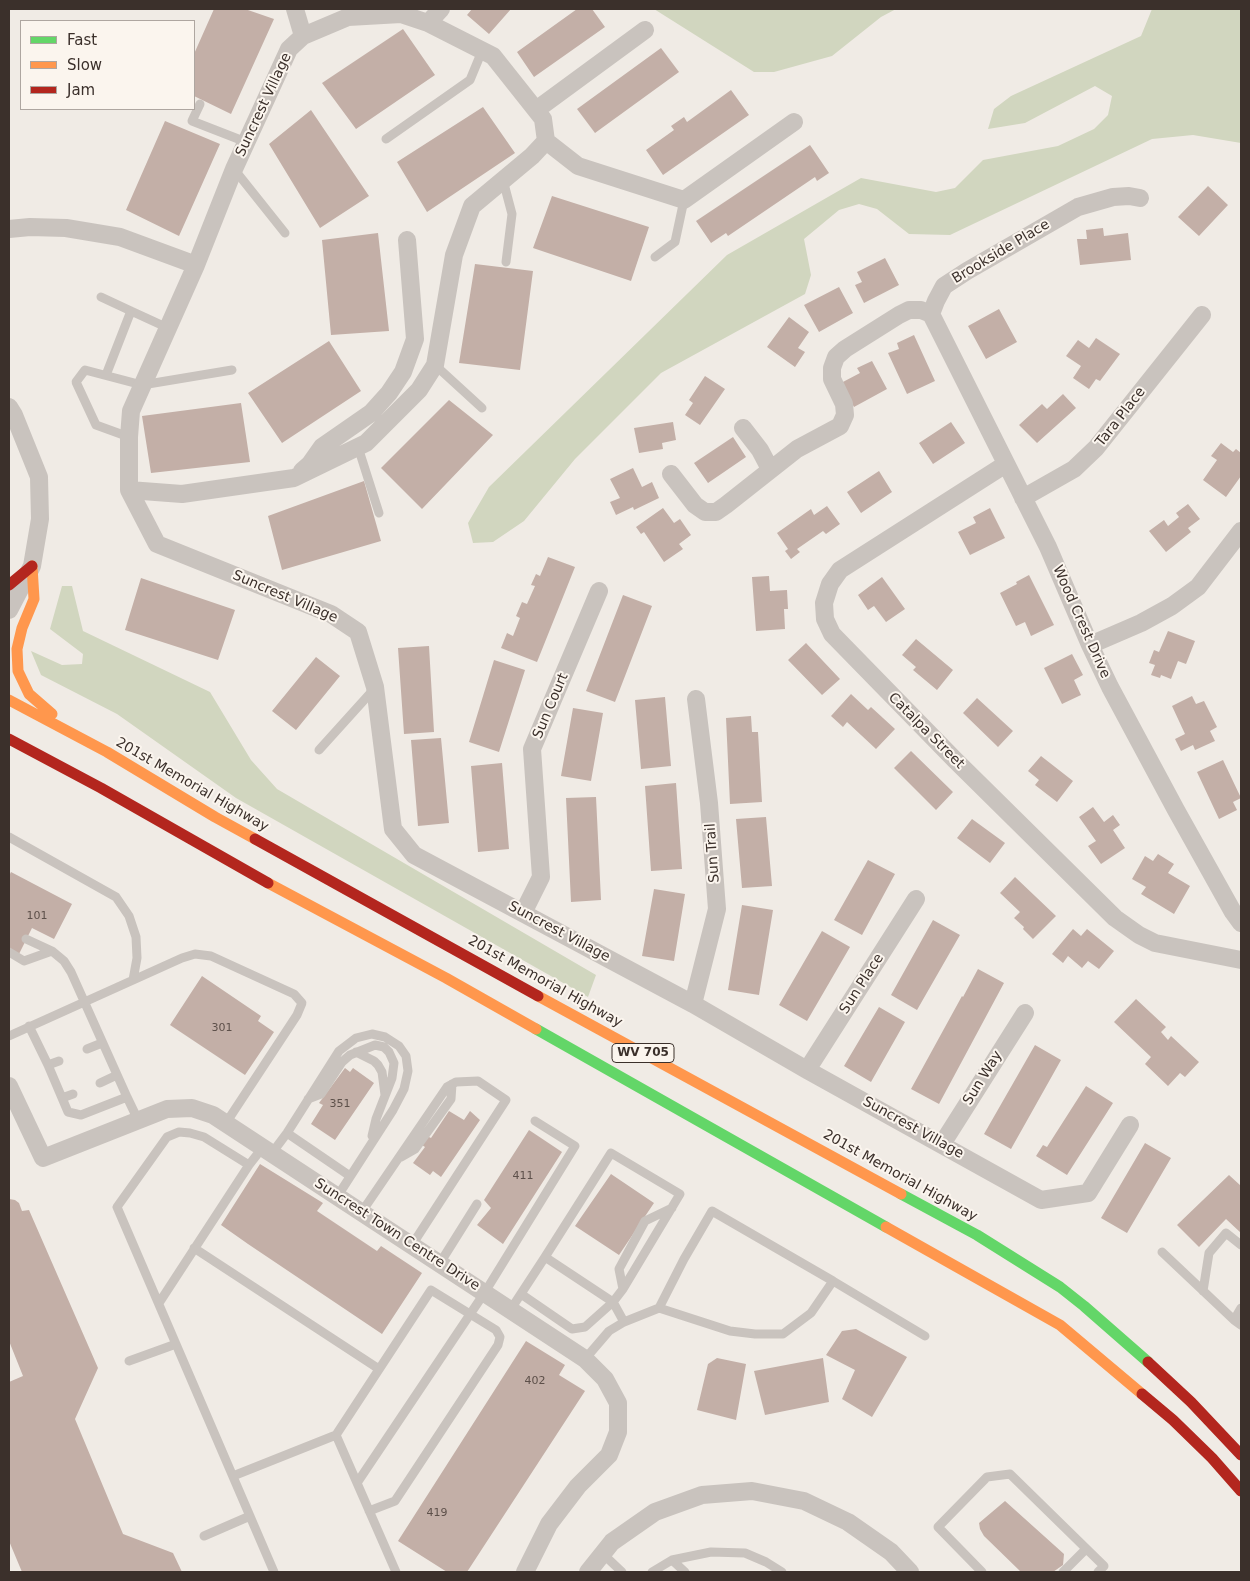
<!DOCTYPE html>
<html>
<head>
<meta charset="utf-8">
<style>
	body { margin:0 }
	#map { position:relative; width:1250px; height:1581px; overflow:hidden; background:#f0ebe5; font-family:"DejaVu Sans",sans-serif }
	canvas { display:block }
	.frame { position:absolute; inset:0; border:10px solid #3b302b; pointer-events:none }
	.legend { position:absolute; left:20px; top:20px; width:175px; height:90px; box-sizing:border-box; background:#fbf5ee; border:1px solid #aea6a0; margin:0; padding:6px 9px; list-style:none; font-size:15px; color:#3b302b }
	.legend li { display:flex; align-items:center; gap:10px; height:25px }
	.legend b { width:25px; border:1px solid #aea6a0 }
</style>
</head>
<body>
<div id="map">
<canvas width="1250" height="1581"></canvas>
<div class="frame"></div>
<ul class="legend">
<li><b style="height:6px;background:#63d668"></b>Fast</li>
<li><b style="height:6px;background:#ff974d"></b>Slow</li>
<li><b style="height:6px;background:#b3261e"></b>Jam</li>
</ul>
</div>
<script>
const ctx = document.querySelector('canvas').getContext('2d');
ctx.lineJoin = 'round';
function paint(path, color) { ctx.fillStyle = color; ctx.fill(path, 'evenodd'); }
const poly = rows => new Path2D(rows.map(r => 'M' + r).join(''));
function strokePath(path, color, width, dash) { ctx.strokeStyle = color; ctx.lineWidth = width; ctx.lineCap = dash ? 'butt' : 'round'; ctx.setLineDash(dash || []); ctx.stroke(path); }
function label(font, color, halo, rows, align = 'center') {
  ctx.font = font + ' "DejaVu Sans",sans-serif'; ctx.lineWidth = 4; ctx.setLineDash([]); ctx.textBaseline = 'middle'; ctx.strokeStyle = halo; ctx.fillStyle = color; for (const [text, x, y, turn = 0] of rows) {
    ctx.save(); ctx.translate(x, y); ctx.rotate((+turn || 0) * Math.PI / 180); ctx.textAlign = isNaN(turn) ? turn : align; if (halo) ctx.strokeText(text, 0, 0); ctx.fillText(text, 0, 0); ctx.restore();
  }
}
const green = poly([
	[654,9,896,9,881,17,832,56,774,72,754,72],
	[1152,9,1241,9,1241,143,1193,135,1152,139,950,235,909,234,877,209,859,204,839,210,804,239,811,275,805,294,661,373,575,459,524,521,493,542,473,543,468,523,489,487,727,255,861,178,936,192,955,188,983,160,1058,146,1094,129,1108,115,1112,96,1095,86,1025,123,988,129,994,109,1011,96,1141,36],
	[62,586,72,586,83,631,210,692,251,760,277,789,596,975,588,997,236,798,117,714,41,675,31,651,62,665,82,664,83,654,50,629]
]);
const building = poly([
	[214,9,245,9,274,19,231,114,194,96,194,54],
	[472,9,511,9,489,34,467,15],
	[577,9,592,9,605,27,534,77,517,52],
	[403,29,435,75,356,129,322,83],
	[661,48,679,72,595,133,577,109],
	[731,90,749,115,663,175,646,150,674,130,671,126,684,117,687,122],
	[483,107,515,153,427,212,397,162],
	[311,110,369,196,320,228,269,144],
	[165,121,220,144,179,236,126,210],
	[810,145,829,173,817,181,815,177,728,236,726,233,711,243,696,221],
	[1208,186,1228,205,1199,236,1178,217],
	[552,196,649,227,631,281,533,248],
	[1103,228,1104,236,1128,233,1131,260,1080,265,1077,239,1087,239,1086,230],
	[378,233,389,331,331,335,322,240],
	[885,258,899,285,864,303,855,285,862,282,857,272],
	[475,264,533,271,520,370,459,363],
	[839,287,853,313,819,332,804,305],
	[999,309,1017,342,986,359,968,326],
	[789,317,809,332,798,348,805,352,795,367,767,347],
	[914,335,935,381,907,394,888,353,899,349,897,343],
	[1096,338,1120,354,1100,381,1096,379,1089,389,1073,378,1081,366,1066,356,1078,340,1089,348],
	[329,341,361,391,282,443,248,393],
	[872,361,887,389,854,407,841,383,860,373,857,368],
	[705,376,725,389,700,425,685,415,693,403,689,400],
	[1063,394,1076,408,1037,443,1019,425,1042,404,1047,409],
	[449,400,493,435,422,509,381,468],
	[241,403,250,462,151,473,142,416],
	[673,422,676,440,662,443,663,449,639,453,634,428],
	[951,422,965,443,933,464,919,443],
	[733,437,746,457,708,483,694,463],
	[1221,443,1233,452,1236,449,1241,453,1241,476,1226,497,1203,480,1217,460,1211,456],
	[633,468,642,487,652,482,659,498,634,510,633,507,616,515,610,502,620,498,610,479],
	[879,471,892,492,861,513,847,492],
	[364,481,381,541,282,570,268,516],
	[1188,504,1200,519,1188,528,1191,532,1166,552,1149,531,1164,520,1168,526,1179,517,1176,513],
	[827,506,840,524,826,534,823,531,797,549,800,552,791,559,785,551,788,549,777,533,811,509,814,515],
	[663,508,674,523,680,519,691,535,679,544,683,549,664,562,644,532,641,534,636,527],
	[990,508,1005,538,970,555,958,532,976,523,973,517],
	[548,557,575,567,537,662,501,648,507,633,513,636,520,618,516,616,522,602,527,604,535,586,531,585,536,574,540,576],
	[1029,575,1054,625,1031,636,1025,622,1016,626,1000,593,1017,584,1016,582],
	[769,576,770,591,787,590,788,609,784,609,785,629,756,631,752,577],
	[882,577,905,609,886,622,874,606,868,610,858,595],
	[141,578,235,610,218,660,125,630],
	[623,595,652,606,615,702,586,691],
	[1168,631,1195,641,1186,664,1178,661,1171,679,1161,675,1160,678,1151,675,1155,665,1149,663,1154,650,1159,652],
	[916,639,953,670,937,690,913,670,916,667,902,655],
	[806,643,840,679,822,695,788,660],
	[429,646,434,732,404,734,398,648],
	[1072,654,1083,675,1074,680,1081,695,1062,704,1044,668],
	[316,657,340,676,296,730,272,711],
	[494,660,525,670,499,752,469,742],
	[851,694,868,710,871,707,895,729,876,749,847,722,843,727,831,716],
	[1192,696,1196,704,1204,701,1217,727,1210,731,1215,741,1195,750,1193,745,1181,751,1175,739,1185,734,1172,706],
	[665,697,671,766,641,769,635,700],
	[977,698,1013,731,998,747,963,713],
	[573,708,603,713,591,781,561,776],
	[751,716,752,732,758,732,762,802,730,804,726,718],
	[441,738,449,823,418,826,411,740],
	[911,751,953,792,936,810,894,768],
	[1041,756,1073,781,1057,802,1035,785,1039,780,1028,771],
	[1223,760,1241,798,1233,802,1237,810,1219,819,1197,772],
	[502,763,509,849,478,852,471,766],
	[676,783,682,869,651,871,645,786],
	[596,797,601,900,571,902,566,798],
	[1093,807,1104,822,1113,815,1120,825,1113,830,1125,848,1101,864,1088,846,1096,841,1079,817],
	[766,817,772,886,742,888,736,819],
	[972,819,1005,843,990,863,957,838],
	[1158,854,1174,864,1168,873,1190,886,1174,914,1141,894,1146,887,1132,879,1145,856,1153,861],
	[868,860,895,874,862,935,834,920],
	[11,872,72,904,54,939,32,928,19,954,9,949,9,876],
	[1015,877,1056,916,1033,939,1023,929,1024,927,1014,918,1020,912,1000,893],
	[654,889,685,894,674,961,642,956],
	[742,905,773,910,759,995,728,990],
	[933,920,960,935,917,1010,891,995],
	[1073,929,1081,936,1087,929,1114,951,1099,969,1088,961,1082,968,1068,956,1063,963,1052,954],
	[822,931,850,947,807,1021,779,1005],
	[978,969,1004,983,939,1104,911,1089,962,996,963,997],
	[202,976,261,1016,258,1021,274,1032,245,1075,170,1025],
	[1136,999,1166,1027,1161,1032,1168,1040,1171,1036,1199,1062,1185,1077,1180,1073,1168,1086,1145,1064,1151,1057,1114,1022],
	[879,1007,905,1022,871,1082,844,1066],
	[1035,1045,1061,1060,1011,1149,984,1134],
	[345,1068,350,1072,353,1068,374,1083,335,1140,311,1124,323,1105,319,1103],
	[1086,1086,1113,1103,1067,1175,1036,1156,1043,1145,1047,1147],
	[449,1111,464,1120,470,1111,480,1120,441,1177,433,1171,430,1175,413,1163,425,1147,422,1145,427,1136,431,1138],
	[529,1130,562,1152,503,1244,477,1225,491,1208,484,1200],
	[1145,1143,1171,1158,1127,1233,1101,1218],
	[260,1164,323,1203,317,1211,377,1251,381,1246,422,1273,382,1334,248,1244,221,1225],
	[611,1174,654,1203,619,1255,575,1226],
	[1229,1175,1241,1186,1241,1233,1226,1219,1199,1247,1177,1225],
	[9,1199,15,1200,19,1203,22,1211,29,1210,98,1368,75,1419,123,1534,173,1553,182,1572,22,1572,9,1541,9,1382,23,1376,9,1341],
	[856,1329,907,1357,872,1417,842,1399,855,1370,826,1355,842,1331],
	[526,1341,565,1365,559,1375,585,1391,467,1572,447,1572,398,1541],
	[717,1358,746,1364,736,1420,697,1410,708,1364],
	[823,1358,829,1402,765,1415,754,1371],
	[1005,1501,1064,1554,1063,1565,1053,1572,1021,1572,984,1536,980,1529,979,1523]
]);
const lane = poly([
	[200,104,192,121,246,142],
	[386,139,470,80,482,51],
	[234,169,285,233],
	[503,180,512,214,506,262],
	[655,257,675,242,684,200],
	[101,297,131,311],
	[435,365,482,408],
	[106,375,131,311,168,328],
	[129,437,96,425,76,382,85,370,142,385,232,370],
	[358,447,379,513],
	[319,750,375,688],
	[9,837,116,897,129,916,136,937,137,958,133,980],
	[26,939,52,951,64,961,71,972,127,1097],
	[9,952,24,961,52,951],
	[29,1026,48,1065,68,1112,81,1115,127,1097,138,1120],
	[9,1036,182,958,195,954,211,956,294,994,302,1003,297,1015,226,1123],
	[87,1049,102,1043],
	[356,1052,374,1061,378,1065,382,1072,385,1095],
	[48,1065,59,1061],
	[100,1083,117,1075],
	[62,1098,73,1094],
	[308,1099,321,1094,342,1062,350,1055,375,1045,384,1047,389,1052,394,1063,392,1078,376,1119,372,1136],
	[287,1133,350,1176],
	[263,1147,249,1165,204,1137,190,1133,179,1132,167,1137,117,1207,274,1572],
	[272,1153,287,1133,339,1051,356,1038,372,1034,385,1037,399,1046,406,1056,408,1071,404,1089,393,1110,337,1197],
	[401,1157,415,1149,451,1099,452,1084],
	[361,1213,447,1087,456,1082,478,1081,506,1100,412,1245],
	[194,1248,379,1369],
	[1162,1252,1234,1320,1241,1325],
	[440,1263,477,1204],
	[623,1289,619,1269,645,1221,672,1208],
	[1203,1291,1209,1253,1226,1233,1241,1245],
	[521,1294,572,1329,585,1327,613,1302,623,1289,680,1194,611,1153,545,1257],
	[159,1303,249,1165],
	[659,1308,684,1259,712,1211,833,1281],
	[511,1309,545,1257,613,1302,624,1322],
	[1234,1320,1241,1308],
	[585,1359,609,1331,624,1322,659,1308,730,1331,755,1334,783,1334,811,1313,833,1281,925,1336],
	[129,1361,176,1344],
	[336,1435,431,1290,496,1330,500,1337,498,1345,395,1501,369,1511],
	[233,1476,336,1435,396,1572],
	[357,1483,485,1292,575,1146,535,1121],
	[204,1536,250,1516],
	[603,1554,622,1572],
	[672,1560,685,1572],
	[652,1572,672,1560,711,1552,745,1553,766,1562,782,1572],
	[982,1572,938,1527,987,1477,1010,1474,1104,1566,1098,1572],
	[1063,1572,1086,1549]
]);
const street = poly([
	[295,9,303,36],
	[428,23,441,9],
	[536,110,645,30],
	[546,141,578,166,684,200,794,122],
	[9,229,30,227,66,228,120,237,196,265],
	[931,314,1048,547,1090,645,1110,687,1176,810,1233,912,1241,923],
	[9,407,14,415,39,477,40,519,32,566,9,610],
	[743,428,760,450,770,469],
	[1006,464,840,570,830,584,824,603,825,619,832,634,955,760,1115,918,1139,935,1155,943,1241,960],
	[302,471,310,464,322,447,371,413,389,393,403,372,415,339,407,240],
	[671,474,695,505,705,512,716,512,726,505,797,449,840,426,845,415,844,404,832,379,832,368,836,357,845,349,899,315,909,310,921,310,931,314,936,301,944,286,967,271,1078,207,1113,197,1129,196,1140,198],
	[129,490,182,494,294,478,366,443,419,390,435,365,454,255,472,206,532,156,546,141,543,119,493,56,428,23,401,14,348,17,303,36,289,49,234,169,196,265,131,411,129,437,129,490,157,544,331,614,358,632,375,687,393,829,414,855,693,1004,807,1070,1041,1200,1088,1193,1130,1125],
	[1023,498,1074,469,1096,448,1202,315],
	[1090,645,1141,623,1172,606,1198,587,1241,531],
	[523,913,541,877,532,749,599,591],
	[693,1004,717,909,709,803,696,699],
	[807,1070,916,899],
	[9,1086,43,1158,167,1109,192,1108,213,1115,585,1359,605,1379,618,1403,618,1432,609,1455,578,1486,549,1524,525,1572],
	[942,1144,1025,1013],
	[588,1572,612,1542,655,1512,702,1495,752,1491,804,1501,848,1522,891,1552,910,1572]
]);
const fast = poly([
	[536,1029,886,1227],
	[901,1194,977,1235,1060,1287,1084,1306,1148,1362]
]);
const slow = poly([
	[32,566,34,599,22,628,17,649,18,671,29,694,52,714],
	[9,700,107,752,215,817,255,839],
	[268,883,446,978,536,1029],
	[538,996,901,1194],
	[886,1227,1060,1325,1142,1394]
]);
const jam = poly([
	[9,585,32,566],
	[9,739,101,788,268,883],
	[255,839,538,996],
	[1148,1362,1191,1402,1241,1455],
	[1142,1394,1173,1420,1212,1458,1241,1491]
]);
const numberNames = [
	["101",37,916],
	["301",222,1028],
	["351",340,1104],
	["411",523,1176],
	["402",535,1381],
	["419",437,1513]
];
const shields = [
	[643,1053,62]
];
const shieldNames = [
	["WV 705",643,1053]
];
const streetNames = [
	["Suncrest Village",264,105,-65],
	["Brookside Place",1001,252,-31],
	["Tara Place",1121,417,-52],
	["Suncrest Village",285,597,23],
	["Wood Crest Drive",1081,622,66],
	["Sun Court",551,706,-67],
	["Catalpa Street",926,731,45],
	["201st Memorial Highway",192,785,30],
	["Sun Trail",713,853,-94],
	["Suncrest Village",559,932,28],
	["201st Memorial Highway",545,982,29],
	["Sun Place",862,984,-57],
	["Sun Way",983,1078,-58],
	["Suncrest Village",913,1128,29],
	["201st Memorial Highway",900,1176,29],
	["Suncrest Town Centre Drive",397,1235,33]
];
paint(green, '#d1d6bf');
paint(building, '#c3afa7');
strokePath(lane, '#c9c3be', 9);
strokePath(street, '#c9c3be', 18);
strokePath(fast, '#63d668', 11);
strokePath(slow, '#ff974d', 11);
strokePath(jam, '#b3261e', 11);
label('11px', '#5d504a', null, numberNames);
for (const [x, y, w] of shields) { const box = new Path2D(); box.roundRect(x - w / 2, y - 9.5, w, 19, 4); ctx.fillStyle = '#fbf5ee'; ctx.fill(box); strokePath(box, '#3b302b', 1); }
label('bold 12px', '#3b302b', null, shieldNames);
label('14px', '#3b302b', '#fbf5ee', streetNames);
</script>
</body>
</html>
